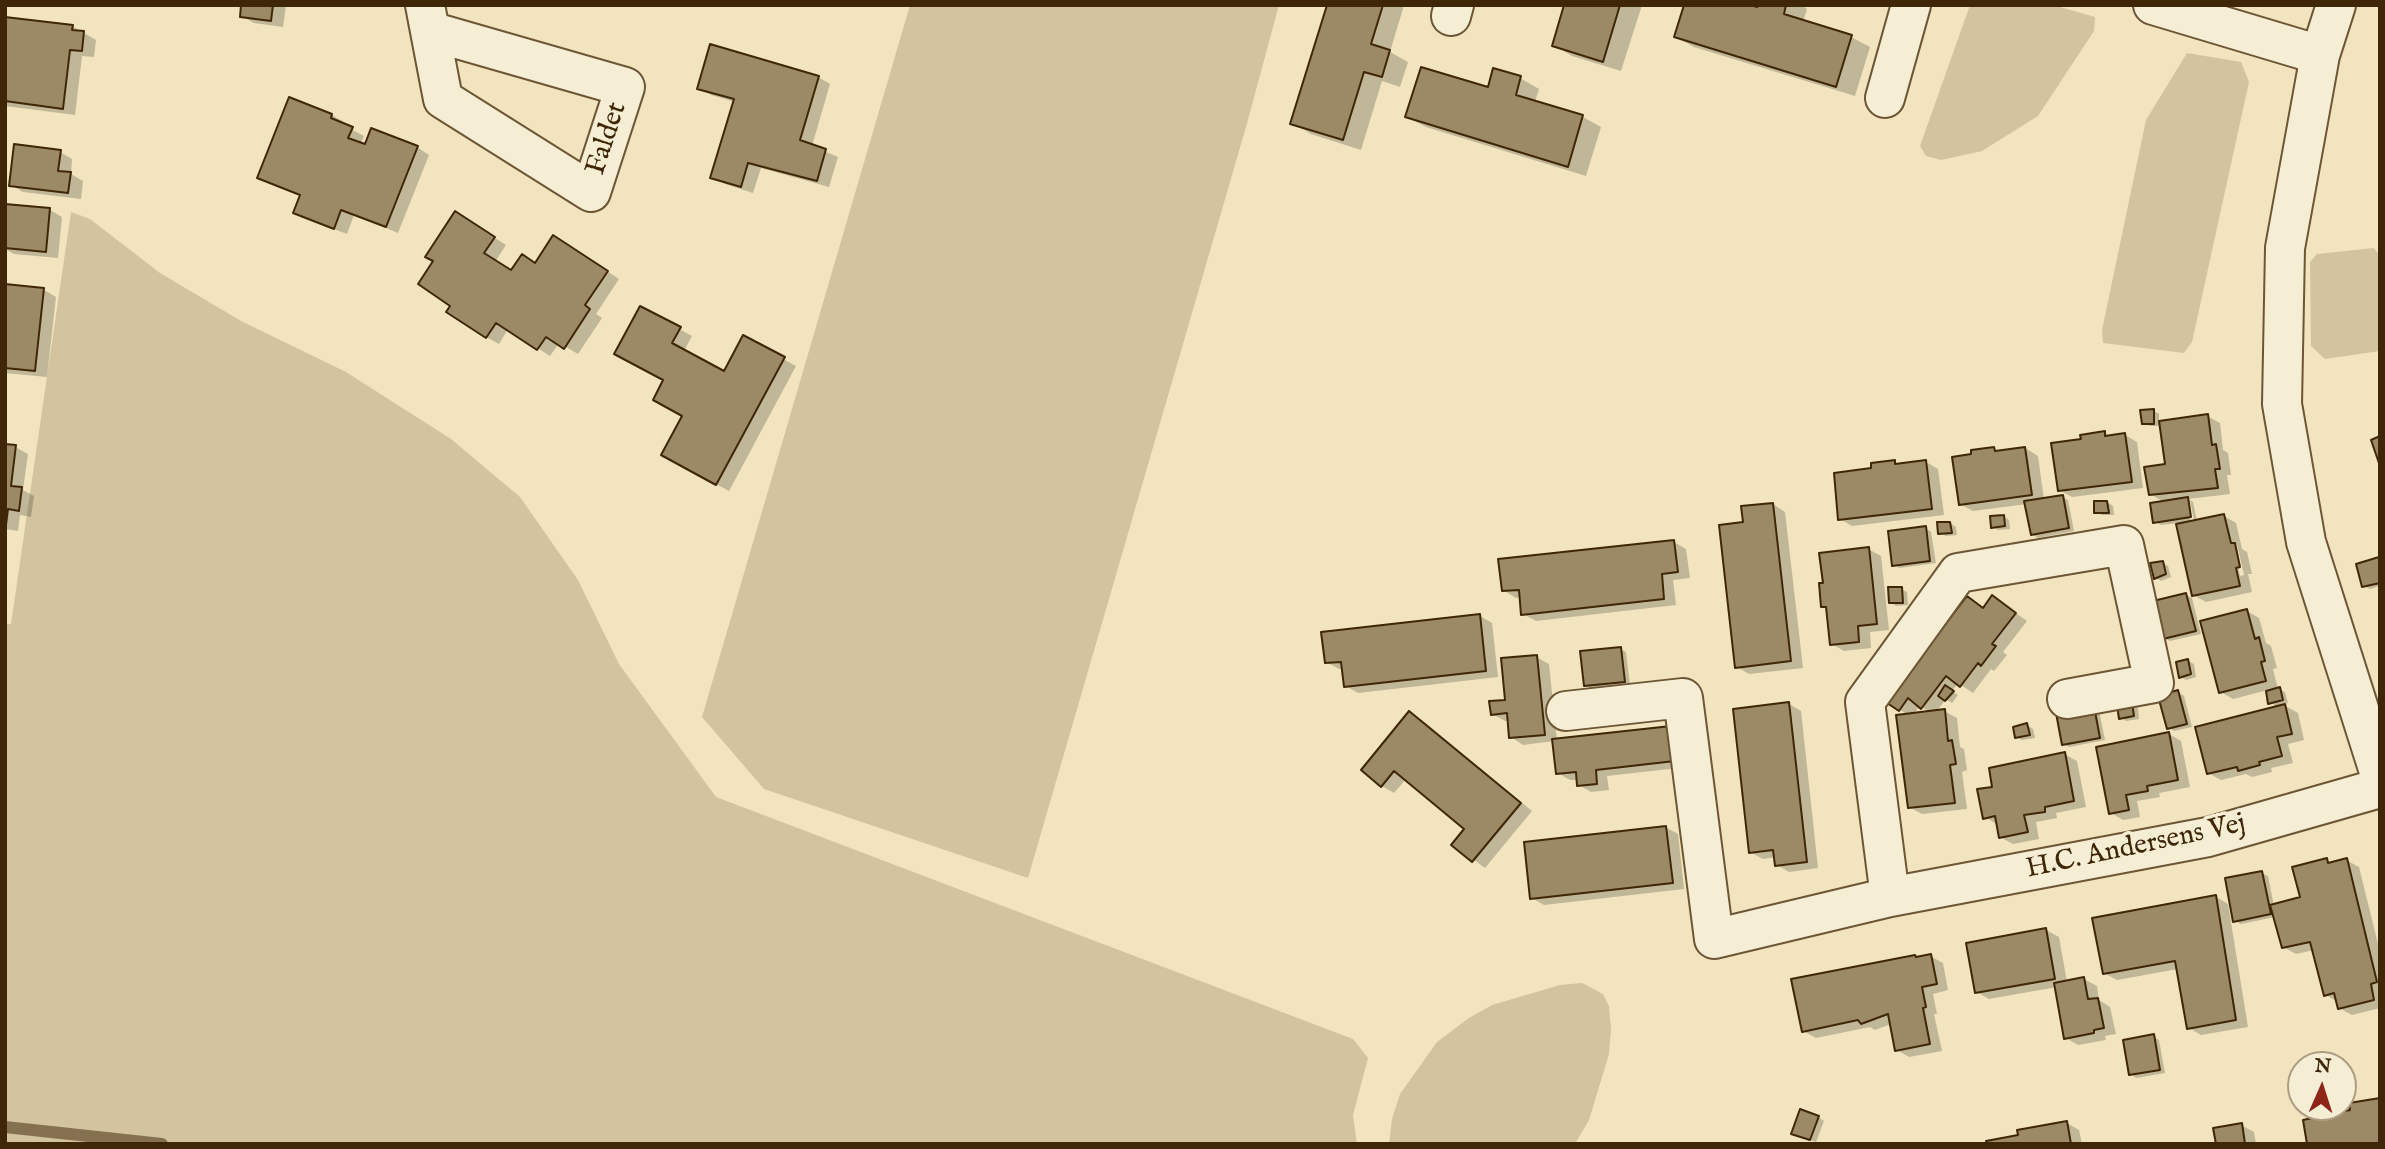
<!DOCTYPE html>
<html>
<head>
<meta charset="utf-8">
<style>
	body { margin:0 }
	#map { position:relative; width:2385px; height:1149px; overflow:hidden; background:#f1e4be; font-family:"IM FELL English",serif }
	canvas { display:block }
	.frame { position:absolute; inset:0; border:7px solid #3f2607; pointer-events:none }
	.north { position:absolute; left:2287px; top:1051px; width:70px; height:70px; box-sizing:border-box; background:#f6edd5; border:2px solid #ad9d83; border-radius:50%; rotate:3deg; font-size:19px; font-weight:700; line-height:28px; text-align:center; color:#3f2607 }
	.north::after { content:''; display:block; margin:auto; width:24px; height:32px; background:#8f2418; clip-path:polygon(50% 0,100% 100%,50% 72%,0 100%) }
</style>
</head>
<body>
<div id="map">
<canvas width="2385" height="1149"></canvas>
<div class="frame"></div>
<div class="north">N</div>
</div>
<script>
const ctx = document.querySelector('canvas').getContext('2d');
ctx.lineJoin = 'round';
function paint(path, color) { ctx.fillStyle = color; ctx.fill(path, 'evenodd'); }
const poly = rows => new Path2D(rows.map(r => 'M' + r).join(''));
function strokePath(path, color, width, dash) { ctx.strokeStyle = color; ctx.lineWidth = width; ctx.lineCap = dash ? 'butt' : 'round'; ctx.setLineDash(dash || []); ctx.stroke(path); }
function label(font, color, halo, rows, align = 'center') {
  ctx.font = font + ' "IM FELL English",serif'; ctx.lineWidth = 7; ctx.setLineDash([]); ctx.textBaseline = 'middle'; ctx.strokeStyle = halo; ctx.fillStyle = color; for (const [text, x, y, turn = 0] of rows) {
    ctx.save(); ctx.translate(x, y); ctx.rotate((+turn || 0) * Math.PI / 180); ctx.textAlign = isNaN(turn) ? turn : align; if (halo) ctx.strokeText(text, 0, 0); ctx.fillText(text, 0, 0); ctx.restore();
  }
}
const green = poly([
	[910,5,1279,5,1246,127,1028,878,764,789,702,717],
	[1970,5,2053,5,2095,17,2094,31,2038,116,1982,151,1941,160,1926,156,1920,146],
	[2187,53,2241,62,2249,82,2192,342,2184,353,2103,343,2102,330,2146,120],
	[71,212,90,219,160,273,241,321,346,372,451,439,520,497,578,580,619,664,716,797,1353,1039,1368,1058,1353,1115,1357,1144,5,1144,5,624,11,624],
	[2374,248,2380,256,2380,351,2325,359,2311,346,2310,262,2317,254],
	[1582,983,1603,994,1609,1006,1611,1029,1609,1054,1589,1120,1575,1144,1389,1144,1392,1119,1400,1094,1437,1042,1469,1018,1492,1005,1560,985]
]);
const shadow = poly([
	[243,5,286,5,283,27,254,23,242,16],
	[1329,5,1404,5,1390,52,1408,62,1400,87,1382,81,1361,150,1311,134,1293,123],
	[1566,5,1642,5,1621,71,1572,56,1554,45],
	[1760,5,1801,5,1807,9,1803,22,1851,37,1870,47,1855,96,1694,47,1676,37,1758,9],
	[5,19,72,26,96,40,94,57,82,56,75,115,5,106],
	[818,77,830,84,812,146,838,157,829,187,761,168,753,193,725,184,713,177,735,102,711,95,699,88],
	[1520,78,1539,89,1535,102,1583,117,1601,127,1586,176,1426,127,1407,117],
	[332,115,344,122,343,125,364,136,360,145,417,147,429,155,398,233,354,215,347,234,307,219,295,212,301,196,259,177],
	[60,152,72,159,71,174,83,181,81,199,23,192,11,185],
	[50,210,62,217,58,258,14,254,5,249,5,213],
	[468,221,506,245,495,262,512,272,536,264,566,244,619,279,596,314,602,318,578,354,559,343,550,356,508,329,499,344,486,337,453,306],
	[5,286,44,290,56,297,47,377,5,373],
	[641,308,692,336,684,351,725,373,744,338,796,366,729,491,675,462,684,415,665,380],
	[2154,411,2159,414,2159,423,2207,416,2220,423,2223,450,2228,453,2231,475,2227,475,2230,494,2188,499,2190,500,2187,500,2191,526,2195,525,2190,500,2193,502,2197,522,2224,516,2236,523,2242,549,2247,552,2252,574,2248,574,2252,592,2206,602,2193,595,2178,523,2161,525,2155,522,2164,502,2150,494,2167,465,2162,426,2150,426,2144,423],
	[2233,544,2237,544,2244,575,2240,576],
	[2105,433,2111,437,2125,435,2137,442,2143,488,2072,497,2059,490,2083,441],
	[5,446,15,447,28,454,23,490,34,496,31,517,20,515,18,531,5,529],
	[2025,448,2038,456,2044,500,2062,497,2068,500,2074,531,2038,538,2032,534,2027,504,1973,511,1960,504,1994,449,2000,452],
	[1894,462,1900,465,1926,462,1938,469,1944,515,1852,526,1840,519,1873,469],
	[2107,502,2113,506,2114,515,2102,515,2096,512],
	[1773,504,1785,512,1803,668,1749,674,1737,667,1745,524],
	[2004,516,2009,520,2010,529,1998,530,1993,527],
	[1950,523,1956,527,1957,535,1946,536,1940,533],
	[1926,528,1931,532,1936,563,1899,568,1893,564],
	[1674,542,1686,549,1690,578,1673,580,1676,605,1536,621,1523,614,1521,597,1516,598,1503,590],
	[1868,549,1881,556,1889,630,1870,632,1871,648,1844,651,1832,644,1828,609,1823,606],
	[2379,559,2380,586,2370,589,2364,586],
	[2163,563,2168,566,2171,577,2161,581,2155,577],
	[1901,589,1907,592,1908,605,1896,606,1890,602],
	[2186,595,2192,598,2201,634,2170,641,2164,638],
	[1993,597,2027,621,2003,652,2007,655,1994,671,1991,669,1973,693,1958,683,1952,691,1958,695,1952,703,1946,699,1936,712,1944,711,1957,718,1960,747,1964,749,1967,770,1962,772,1967,809,1922,814,1909,807,1909,715,1900,710,1922,663,1967,598,1984,609],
	[1920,706,1931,713,1913,715],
	[2247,611,2259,618,2266,643,2271,646,2277,668,2273,669,2278,689,2285,692,2288,703,2282,704,2298,713,2304,740,2288,744,2293,763,2271,768,2272,772,2252,777,2246,774,2221,780,2208,773,2279,708,2270,702,2268,690,2233,699,2221,692],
	[1480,616,1492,623,1498,677,1358,693,1346,686,1344,669,1339,669,1326,662],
	[1620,649,1626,652,1630,685,1591,689,1585,685],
	[1536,657,1549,664,1557,741,1670,728,1687,767,1607,776,1609,790,1591,792,1579,785,1578,780,1570,780,1558,773,1554,741,1523,745,1511,737,1509,720,1505,721,1492,714,1507,701],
	[2188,661,2194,664,2196,677,2186,680,2181,677],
	[2178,692,2184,696,2192,727,2174,731,2168,727],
	[1789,704,1801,711,1818,868,1789,872,1777,865,1776,857,1763,859,1750,852],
	[2132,704,2138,708,2139,719,2126,721,2121,717],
	[2099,711,2105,740,2069,747,2063,744,2058,715],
	[1410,713,1422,720,1532,811,1485,868,1453,844,1466,829,1406,779,1394,793,1382,786],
	[2027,725,2033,729,2035,738,2022,740,2016,737],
	[2169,734,2181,741,2190,787,2159,793,2160,797,2137,801,2140,817,2123,820,2111,813],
	[2064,754,2077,761,2086,807,2056,813,2057,818,2036,822,2039,839,2013,844,2000,837,1998,825,1985,817,1994,788],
	[1665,827,1678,834,1684,889,1544,905,1532,898],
	[2326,860,2333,864,2346,860,2359,867,2380,952,2380,1008,2352,1015,2339,1008,2338,1002,2326,995,2314,950,2296,954,2283,947,2275,917,2241,924,2235,921,2262,873,2268,876,2274,906,2302,899],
	[2216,897,2228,904,2248,1027,2201,1035,2189,1028,2178,969,2117,980,2104,973],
	[2046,930,2059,937,2067,982,2084,979,2097,986,2099,1000,2110,1007,2116,1034,2105,1036,2106,1040,2078,1045,2066,1038,2057,987,1989,999,1977,992],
	[1930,956,1943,963,1948,990,1933,994,1937,1014,1934,1014,1942,1051,1909,1057,1897,1050,1891,1024,1875,1030,1870,1027,1816,1038,1803,1031,1918,958],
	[2153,1036,2159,1040,2165,1073,2136,1078,2131,1074],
	[1818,1117,1824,1121,1816,1142,1799,1136],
	[2067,1123,2079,1130,2082,1144,1989,1144],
	[2241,1125,2254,1132,2256,1144,2218,1144]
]);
const stream = poly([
	[5,1127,162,1144]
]);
const building = poly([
	[241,5,273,5,271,21,240,17,241,5],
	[1327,5,1383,5,1371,44,1390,50,1382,77,1364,72,1343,140,1290,124,1327,5],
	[1564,5,1620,5,1603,62,1552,46,1564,5],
	[1684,5,1751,5,1757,7,1758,5,1786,5,1784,14,1852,35,1836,87,1674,37,1684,5],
	[5,17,73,25,72,30,84,31,82,51,70,50,63,109,5,101,5,17],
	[710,44,819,76,800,140,826,149,817,181,748,163,741,187,710,178,734,99,697,89,710,44],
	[1421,67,1488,87,1493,68,1521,76,1516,95,1583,115,1568,167,1405,117,1421,67],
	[289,97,332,114,331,118,353,127,348,138,365,144,371,128,418,146,386,227,341,210,334,229,293,213,300,195,257,178,289,97],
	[14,144,61,150,58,171,71,172,68,193,9,186,14,144],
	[5,204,50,208,46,252,5,248,5,204],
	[455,211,495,237,484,253,511,270,522,254,535,263,553,235,608,271,585,305,590,309,564,349,546,337,537,350,496,323,486,338,446,312,450,306,418,284,433,261,425,257,455,211],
	[5,284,44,288,35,371,5,368,5,284],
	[640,306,681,327,672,343,724,371,743,335,785,357,716,485,661,455,682,416,653,400,663,380,614,354,640,306],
	[2154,409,2154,424,2142,424,2140,410,2154,409],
	[2208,414,2212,445,2216,444,2220,469,2215,469,2218,488,2149,495,2144,467,2165,464,2159,421,2208,414],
	[2105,431,2105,436,2125,433,2132,482,2058,491,2051,443,2081,439,2080,435,2105,431],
	[2380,436,2380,466,2371,440,2380,436],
	[5,444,16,445,11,486,22,487,19,511,8,509,6,525,5,444],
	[1994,447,1995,451,2025,447,2032,495,1959,505,1952,457,1971,454,1971,450,1994,447],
	[1895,460,1895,464,1926,460,1932,509,1838,520,1834,473,1871,468,1871,463,1895,460],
	[2063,495,2069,528,2031,535,2024,501,2063,495],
	[2188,497,2191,517,2153,523,2150,503,2188,497],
	[2094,501,2107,501,2109,513,2094,513,2094,501],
	[1773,503,1791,661,1735,668,1719,525,1743,522,1741,506,1773,503],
	[2224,514,2231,543,2235,543,2240,567,2236,568,2240,586,2192,596,2176,524,2224,514],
	[2004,515,2005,526,1991,528,1990,516,2004,515],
	[1937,522,1950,522,1952,533,1938,534,1937,522],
	[1926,526,1930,561,1892,566,1888,531,1926,526],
	[1674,540,1678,572,1662,574,1664,599,1521,615,1519,590,1502,591,1498,559,1674,540],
	[1869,547,1877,624,1858,626,1859,642,1830,645,1826,607,1821,607,1819,583,1823,583,1819,553,1869,547],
	[2379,557,2380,583,2362,587,2356,564,2379,557],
	[2163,561,2166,574,2154,579,2150,563,2163,561],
	[1888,587,1902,587,1903,603,1889,603,1888,587],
	[2186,593,2196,631,2163,639,2153,601,2186,593],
	[1992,595,2016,613,1992,644,1996,646,1981,666,1978,663,1960,687,1946,676,1921,709,1908,698,1899,711,1887,703,1917,657,1920,660,1920,657,1967,596,1983,608,1992,595],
	[2247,609,2255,639,2259,637,2265,661,2261,662,2266,681,2219,693,2200,621,2247,609],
	[1480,614,1486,671,1344,687,1341,662,1325,663,1321,632,1480,614],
	[1621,647,1625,682,1584,686,1580,651,1621,647],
	[1537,655,1545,735,1509,738,1507,713,1491,715,1489,701,1505,700,1501,658,1537,655],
	[2188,659,2191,674,2179,678,2176,662,2188,659],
	[1945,685,1954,691,1945,701,1938,696,1945,685],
	[2280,687,2283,700,2268,704,2266,691,2280,687],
	[2178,690,2187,724,2167,729,2158,696,2178,690],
	[1789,702,1807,862,1775,866,1773,850,1749,853,1733,709,1789,702],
	[2132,703,2134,716,2119,719,2117,705,2132,703],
	[2285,704,2292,734,2277,737,2282,756,2259,762,2260,765,2238,771,2237,767,2207,774,2195,727,2285,704],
	[2094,706,2100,738,2062,745,2056,713,2094,706],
	[1945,709,1948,741,1952,740,1956,764,1950,765,1955,803,1908,808,1896,715,1945,709],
	[1409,711,1521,803,1472,862,1451,845,1464,829,1394,771,1381,787,1361,770,1409,711],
	[2027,723,2030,735,2015,738,2013,727,2027,723],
	[1671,726,1675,761,1596,770,1597,784,1577,786,1576,772,1556,774,1552,739,1671,726],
	[2169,732,2178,780,2147,786,2148,791,2126,795,2129,810,2109,814,2096,747,2169,732],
	[2065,752,2074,801,2045,807,2045,812,2024,815,2028,832,1999,838,1995,816,1983,819,1977,789,1992,787,1989,768,2065,752],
	[1666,826,1673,883,1530,899,1524,842,1666,826],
	[2327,858,2328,863,2347,858,2377,982,2371,984,2374,1000,2338,1009,2334,993,2324,996,2310,942,2282,948,2270,905,2300,897,2292,867,2327,858],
	[2262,871,2271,914,2233,922,2225,878,2262,871],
	[2216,895,2236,1020,2187,1029,2175,961,2103,974,2092,918,2216,895],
	[2046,928,2055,979,1975,993,1966,943,2046,928],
	[1931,954,1937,984,1922,987,1926,1007,1923,1008,1930,1044,1895,1051,1888,1014,1861,1024,1858,1020,1802,1032,1791,979,1915,955,1916,957,1931,954],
	[2084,977,2088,999,2098,998,2104,1028,2094,1030,2094,1033,2064,1039,2054,983,2084,977],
	[2154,1034,2160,1070,2129,1075,2123,1040,2154,1034],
	[2380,1098,2380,1144,2307,1144,2303,1120,2350,1110,2349,1103,2380,1098],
	[1800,1109,1819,1116,1810,1140,1791,1134,1800,1109],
	[2067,1121,2071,1144,1987,1144,1986,1141,2018,1135,2017,1130,2067,1121],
	[2242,1123,2245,1144,2216,1144,2213,1128,2242,1123]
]);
const minor = poly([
	[425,5,443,99,591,192,625,87,430,31],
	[2153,5,2320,55],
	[2336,5,2320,55,2285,248,2282,404,2306,542,2380,775],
	[1451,16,1454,5],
	[1885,98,1911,5],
	[1566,711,1683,698,1714,939,1890,897,2208,837,2380,788],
	[1890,897,1865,702,1958,573,2124,545,2154,683,2067,699]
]);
const streetNames = [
	["Faldet",608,139,-72],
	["H.C. Andersens Vej",2136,848,-12]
];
paint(green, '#d3c49f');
paint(shadow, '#0003');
strokePath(stream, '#857150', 12);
paint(building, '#9c8966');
strokePath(building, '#3f2607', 2);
strokePath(minor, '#6c5635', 42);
strokePath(minor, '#f6edd5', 38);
label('28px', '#3f2607', '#f6edd5', streetNames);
</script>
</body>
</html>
